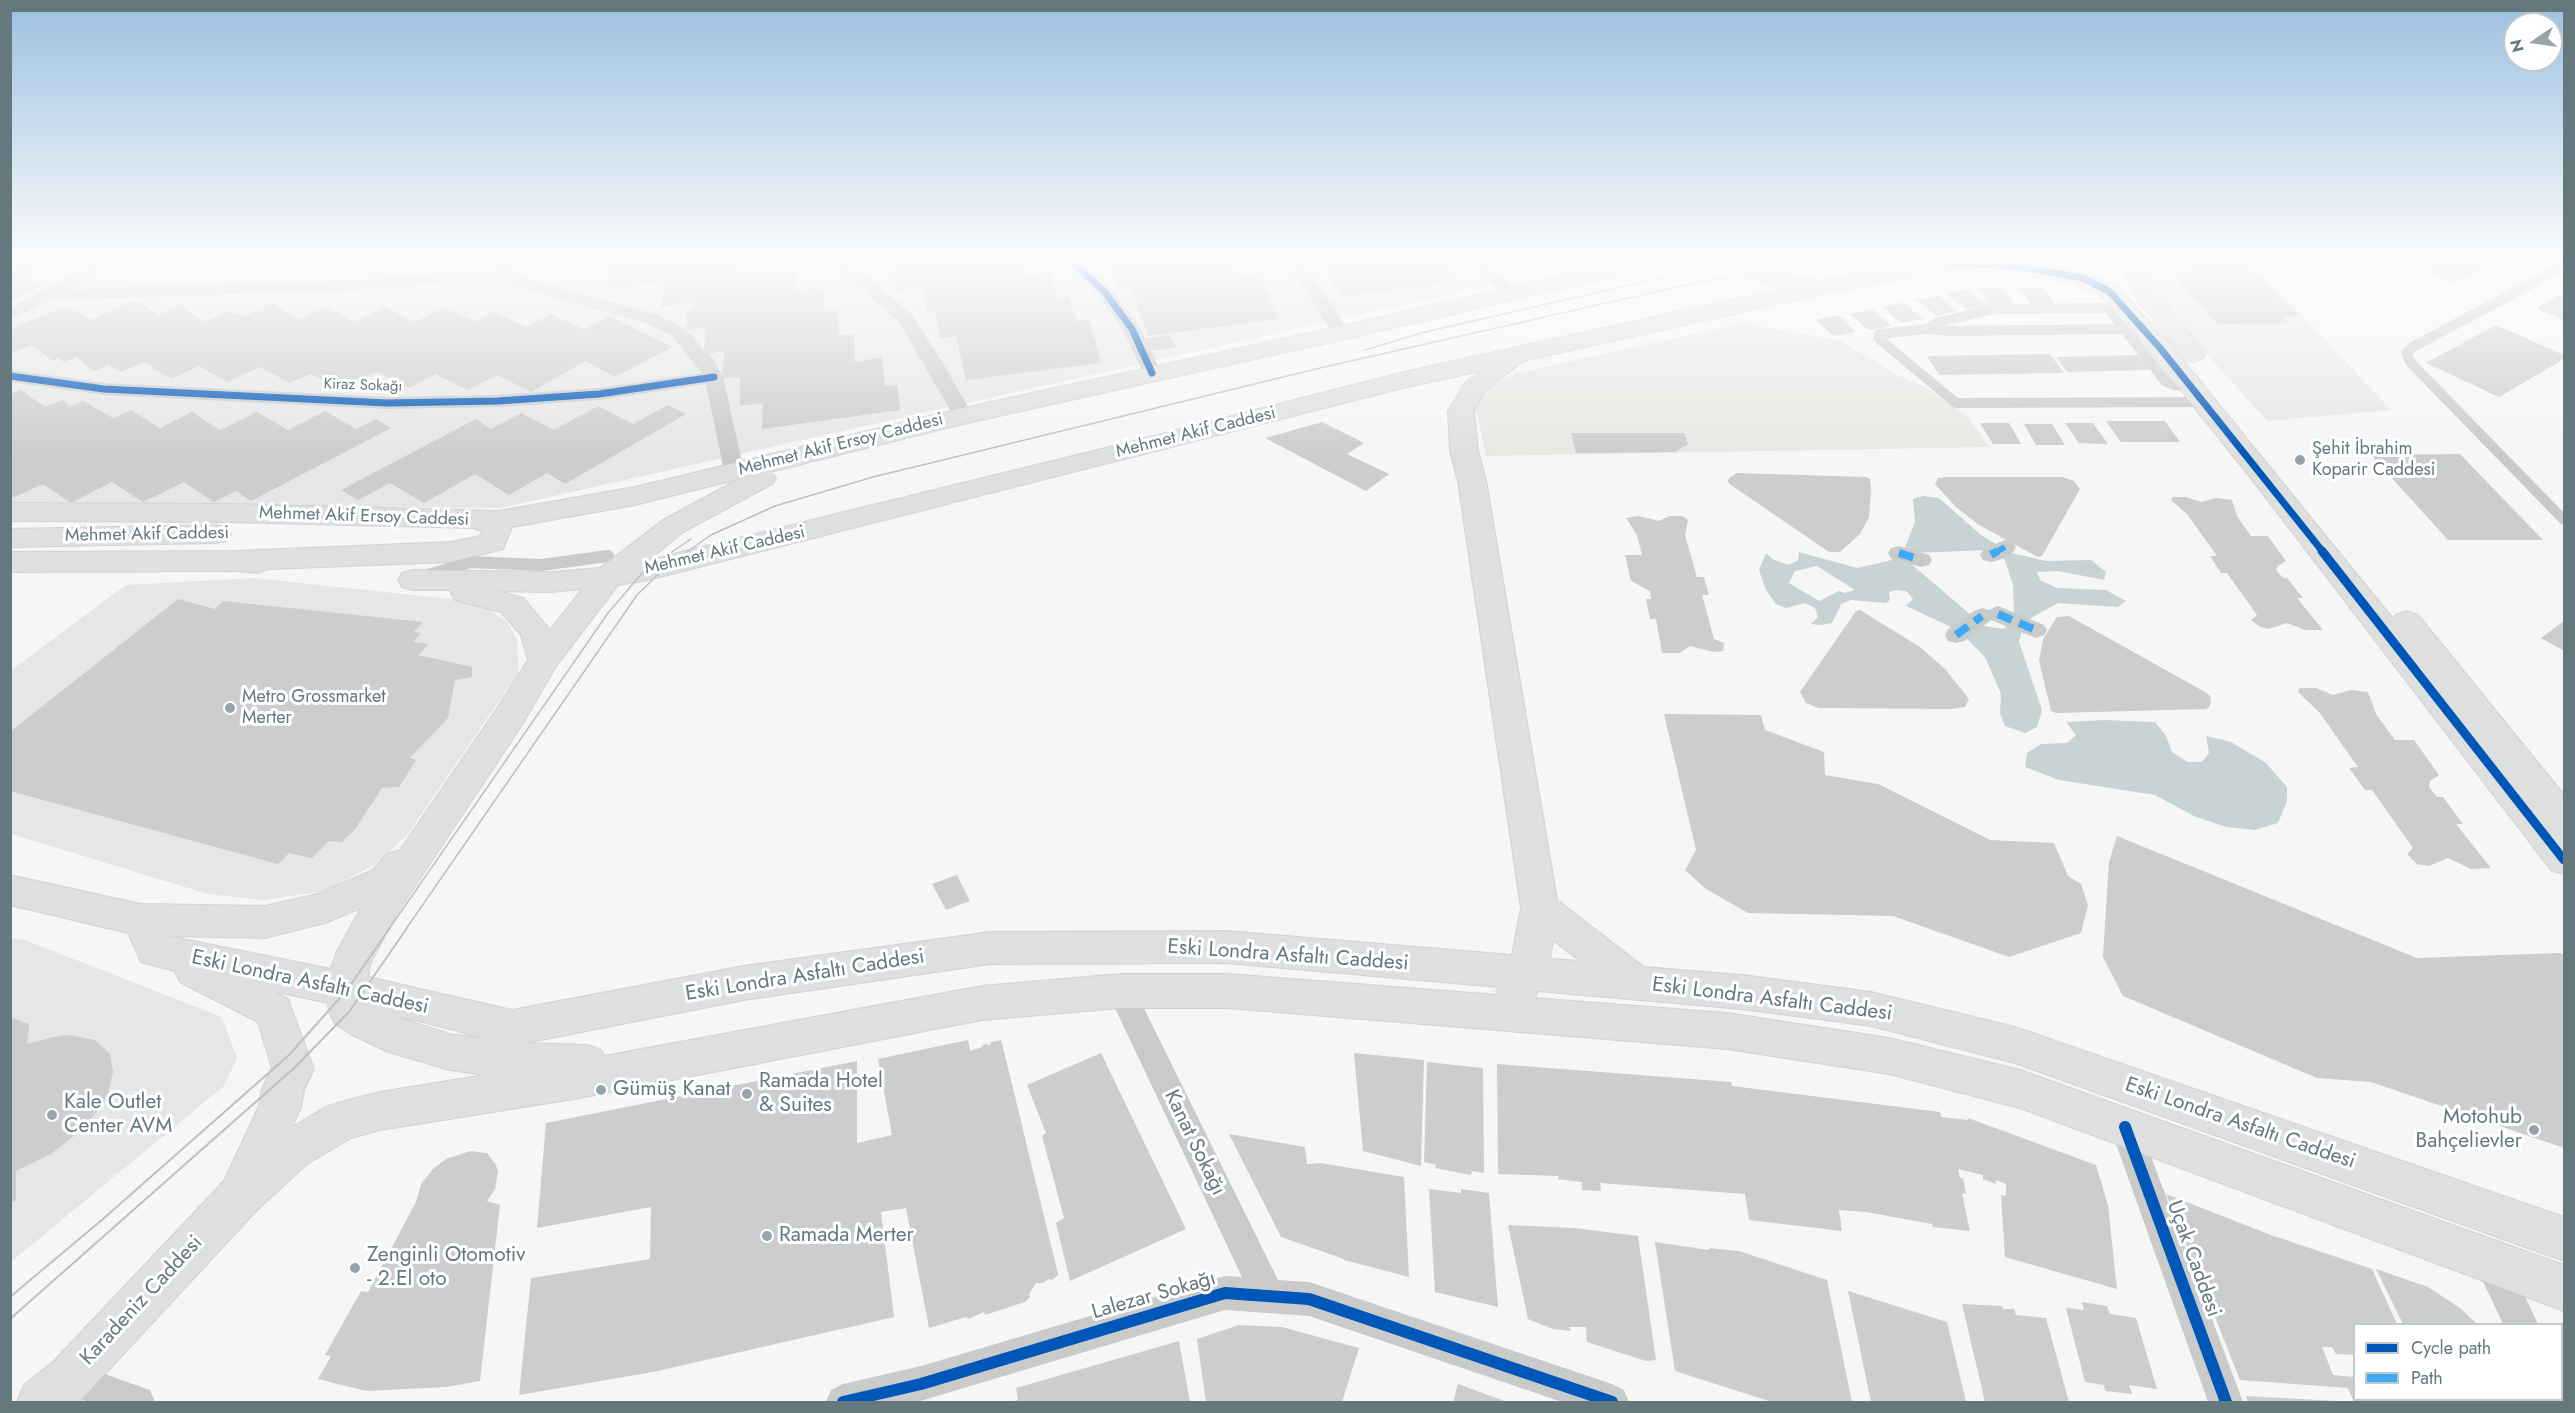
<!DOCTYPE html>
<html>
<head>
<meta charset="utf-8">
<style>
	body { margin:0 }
	#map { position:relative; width:2575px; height:1413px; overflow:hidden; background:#f6f6f6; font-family:Jost,sans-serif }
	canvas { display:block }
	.frame { position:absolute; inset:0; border:12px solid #64787e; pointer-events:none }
	.legend { position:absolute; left:2353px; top:1323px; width:210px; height:78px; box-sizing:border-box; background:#fff; border:2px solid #c1c9cb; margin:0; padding:8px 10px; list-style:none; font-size:18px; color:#64787e }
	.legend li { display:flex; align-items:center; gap:12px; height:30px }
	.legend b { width:30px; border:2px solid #c1c9cb }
	.north { position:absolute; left:2503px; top:12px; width:60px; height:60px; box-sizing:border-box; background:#fff; border:2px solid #c1c9cb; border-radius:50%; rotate:257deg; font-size:16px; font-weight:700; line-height:24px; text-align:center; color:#64787e }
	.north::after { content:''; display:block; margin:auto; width:21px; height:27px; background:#97a4a8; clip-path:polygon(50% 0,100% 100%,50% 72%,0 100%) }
</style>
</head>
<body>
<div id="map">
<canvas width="2575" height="1413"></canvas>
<div class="frame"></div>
<ul class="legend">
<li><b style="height:8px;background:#0057b8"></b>Cycle path</li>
<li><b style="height:8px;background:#3fa9f5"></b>Path</li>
</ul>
<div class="north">N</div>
</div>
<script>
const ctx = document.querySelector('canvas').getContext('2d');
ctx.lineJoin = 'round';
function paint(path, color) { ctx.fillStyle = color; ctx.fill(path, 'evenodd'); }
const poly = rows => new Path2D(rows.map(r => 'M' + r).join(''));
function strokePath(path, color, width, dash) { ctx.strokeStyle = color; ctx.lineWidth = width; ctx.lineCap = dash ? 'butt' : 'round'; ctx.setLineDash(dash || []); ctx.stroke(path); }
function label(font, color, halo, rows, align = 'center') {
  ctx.font = font + ' Jost,sans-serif'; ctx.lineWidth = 6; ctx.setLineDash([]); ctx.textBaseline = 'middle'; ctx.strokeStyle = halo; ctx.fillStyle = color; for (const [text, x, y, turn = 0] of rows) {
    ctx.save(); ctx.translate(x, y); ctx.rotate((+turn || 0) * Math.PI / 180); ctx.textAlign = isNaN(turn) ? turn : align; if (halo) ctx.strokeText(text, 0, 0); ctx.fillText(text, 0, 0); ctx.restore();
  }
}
const built = poly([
	[11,259,1606,259,501,508,11,504],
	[2161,259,2250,259,2391,410,2267,421,2166,309,2150,269],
	[255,578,459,600,488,609,507,622,517,639,519,672,407,835,376,864,325,891,263,900,208,894,11,834,10,671,126,585],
	[11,938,25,940,222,1017,237,1058,224,1086,11,1262]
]);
const green = poly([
	[1743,323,1842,341,1893,373,1925,387,1968,416,1989,447,1486,456,1476,408,1489,386,1514,374]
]);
const water = poly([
	[1923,496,1939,498,1981,535,2011,553,2046,561,2091,560,2106,572,2104,580,2058,571,2037,572,2040,580,2057,588,2106,590,2126,601,2118,607,2058,603,2024,622,2019,642,2042,710,2037,727,2025,733,2005,726,2000,713,2001,694,1985,657,1963,635,1949,626,1906,606,1913,599,1906,591,1895,590,1889,592,1890,600,1886,603,1851,600,1841,604,1832,623,1820,625,1811,624,1818,617,1815,608,1805,603,1786,608,1776,604,1766,590,1759,570,1766,553,1774,560,1789,565,1798,560,1799,552,1857,568,1888,561,1902,555,1915,522,1913,499],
	[1990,550,2005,560,2013,585,2014,615,2004,629,1984,626,1910,563,1912,553],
	[1817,566,1855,590,1845,593,1839,591,1819,601,1789,583,1795,571],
	[2104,720,2155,722,2166,736,2172,752,2188,762,2202,762,2209,753,2206,736,2231,742,2266,763,2287,787,2287,801,2278,823,2255,830,2226,827,2194,816,2155,795,2059,780,2025,767,2027,753,2041,744,2067,743,2076,735,2066,722]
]);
const building = poly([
	[10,259,58,259,20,279,43,284,10,302],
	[134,259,195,259,191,264,143,267,147,262,130,263],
	[239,259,454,259,452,262,440,264,345,271,352,262,231,267],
	[561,259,739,259,737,274,797,267,796,291,822,287,822,291,824,291,824,308,822,312,837,310,839,335,854,334,855,362,882,357,885,386,897,385,900,410,762,429,763,403,740,406,740,377,722,379,724,351,704,354,705,327,686,330,687,311,692,310,694,303,660,307,666,282,607,288,608,265,559,271],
	[877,259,1023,259,1027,275,1050,272,1057,297,1068,296,1077,321,1089,319,1101,363,966,380,956,336,940,338,936,312,927,313,923,288,896,291,894,267,878,269],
	[1082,259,1235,259,1242,275,1258,273,1270,297,1267,297,1278,319,1148,336,1131,289,1120,290,1111,266,1085,269],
	[1320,259,1444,259,1459,281,1340,297],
	[2195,259,2241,259,2300,316,2282,317,2289,323,2218,324,2175,278],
	[2422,259,2507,259,2455,283,2410,264],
	[1978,288,2003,288,2014,305,1989,305],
	[2019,288,2044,288,2056,305,2031,305],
	[1967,289,1988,305,1966,309,1946,293],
	[2564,293,2564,320,2536,308],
	[1938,296,1957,311,1936,316,1916,300],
	[135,300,158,315,180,305,204,322,229,311,244,317,273,304,300,319,326,307,355,322,385,307,414,322,444,308,476,321,494,312,527,327,551,314,584,329,609,316,672,347,615,377,586,361,531,392,497,375,468,390,435,374,409,388,377,372,343,389,310,374,290,383,260,367,227,382,199,366,171,379,144,362,121,372,108,365,94,371,76,357,64,362,58,358,53,361,31,345,10,354,10,329,66,306,91,320],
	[1904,303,1923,319,1901,323,1882,307],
	[1872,309,1891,326,1868,330,1850,314],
	[1838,315,1856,332,1834,336,1815,320],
	[2496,325,2564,355,2564,359,2499,397,2426,363],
	[1170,335,1176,347,1150,351,1146,338],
	[2050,354,2064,373,1939,375,1927,356],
	[2138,355,2150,370,2067,372,2056,357],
	[21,390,45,407,63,400,70,407,83,401,113,418,131,410,160,428,192,412,220,430,257,412,288,430,325,411,356,429,376,419,391,428,251,501,236,491,214,502,184,482,143,502,112,482,71,503,43,484,10,499,10,394],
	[668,405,686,414,565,484,547,473,509,495,475,474,424,503,390,483,358,500,341,490,476,419,491,429,521,413,554,430,598,406,633,424],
	[2106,421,2165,421,2180,442,2121,442],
	[1322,422,1364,443,1347,454,1389,474,1366,491,1265,438],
	[1980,423,2009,423,2021,444,1993,444],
	[2065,423,2093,423,2108,444,2079,443],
	[2024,424,2052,424,2065,445,2036,445],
	[1571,433,1684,433,1688,444,1675,452,1576,453],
	[2460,454,2543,540,2448,540,2371,455],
	[1737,473,1866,477,1870,479,1871,490,1869,517,1860,534,1840,552,1829,552,1731,485,1728,482,1729,478],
	[1949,477,2062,477,2074,481,2080,489,2042,556,2038,557,1979,525,1956,507,1935,484,1938,478],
	[2173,497,2186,497,2201,502,2217,498,2232,500,2237,516,2251,536,2268,536,2286,561,2278,566,2276,570,2283,578,2287,578,2303,598,2297,598,2323,630,2305,630,2287,623,2269,629,2260,627,2251,620,2257,615,2227,573,2221,573,2210,556,2217,556,2187,514,2171,500],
	[1638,516,1659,521,1669,516,1683,516,1688,520,1685,535,1697,577,1704,577,1709,595,1702,595,1714,639,1724,643,1723,651,1714,652,1690,646,1680,653,1662,653,1656,619,1650,619,1646,599,1651,599,1650,591,1631,581,1625,555,1642,555,1637,535,1626,518],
	[178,599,215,609,223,601,423,622,414,632,421,633,413,642,429,644,418,655,472,667,472,677,455,680,448,718,410,758,416,760,399,787,382,788,355,829,342,842,329,841,312,858,289,853,278,864,10,791,10,732],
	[1860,610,1920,647,1945,669,1969,699,1965,707,1952,709,1819,708,1806,703,1800,692,1856,611],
	[2069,616,2205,692,2210,696,2211,702,2209,707,2206,709,2056,713,2051,711,2039,661,2043,639,2057,617],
	[2564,621,2564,651,2541,638],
	[2300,688,2316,688,2333,695,2351,690,2368,692,2376,714,2395,740,2414,740,2439,775,2430,781,2429,787,2437,797,2443,797,2463,824,2456,824,2491,868,2471,869,2448,858,2429,866,2417,864,2407,854,2413,848,2372,790,2365,790,2349,768,2358,767,2319,712,2298,692],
	[1664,714,1761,715,1765,730,1824,752,1825,775,1878,784,1990,840,2054,843,2068,876,2081,884,2088,905,2081,933,2009,957,1893,916,1748,913,1706,889,1685,870,1696,850],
	[2117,836,2417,958,2560,953,2564,955,2564,1148,2371,1082,2317,1078,2123,996,2103,957,2109,862],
	[957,875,970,901,946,910,932,884],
	[10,1017,29,1024,27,1044,53,1037,69,1035,95,1040,110,1054,113,1072,108,1093,99,1109,79,1132,51,1154,16,1171,16,1200,10,1203],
	[968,1040,970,1051,982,1047,984,1044,990,1045,991,1042,1001,1040,1002,1043,1057,1270,1058,1275,1052,1280,1049,1279,1043,1283,1036,1283,1029,1294,1030,1297,1025,1302,985,1315,984,1312,968,1319,966,1317,929,1328,906,1208,881,1212,894,1317,653,1372,519,1395,531,1278,650,1259,651,1207,537,1228,546,1123,857,1061,857,1143,892,1135,878,1059],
	[1101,1053,1186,1229,1070,1281,1056,1223,1064,1218,1042,1136,1046,1133,1027,1085],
	[1354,1053,1424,1060,1421,1166,1363,1151],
	[1427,1062,1483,1068,1484,1173,1472,1171,1471,1175,1435,1168,1436,1165,1424,1162],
	[1497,1064,1731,1082,1732,1086,1940,1112,1941,1117,1968,1120,1968,1118,2096,1165,2108,1205,2117,1289,2005,1257,2001,1195,2006,1196,2006,1184,1996,1180,1996,1184,1983,1179,1983,1175,1958,1169,1960,1178,1963,1178,1966,1194,1962,1193,1970,1231,1933,1227,1932,1224,1866,1212,1839,1210,1842,1231,1749,1220,1745,1194,1600,1183,1601,1191,1582,1190,1582,1182,1558,1179,1559,1176,1498,1174],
	[1229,1134,1305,1147,1307,1164,1321,1163,1404,1177,1409,1277,1344,1260,1344,1259,1281,1237],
	[471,1151,487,1153,496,1165,498,1172,495,1189,487,1201,500,1205,480,1381,446,1387,366,1391,318,1379,331,1356,325,1355,361,1291,368,1292,416,1202,421,1184,433,1169,446,1159],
	[1429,1189,1461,1193,1461,1189,1489,1193,1498,1307,1435,1292],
	[2166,1194,2271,1235,2372,1269,2397,1324,2354,1324,2354,1355,2336,1354,2332,1347,2322,1347,2333,1375,2354,1377,2354,1400,2423,1400,2424,1402,2354,1402,2348,1388,2240,1380],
	[1508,1225,1574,1228,1638,1236,1656,1360,1646,1361,1587,1342,1586,1327,1569,1327,1571,1331,1553,1329,1528,1319],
	[1655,1242,1709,1250,1709,1248,1739,1251,1827,1280,1852,1402,1772,1402,1675,1371],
	[2376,1269,2428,1287,2460,1308,2477,1324,2403,1324],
	[1848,1291,1947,1322,1966,1402,1871,1402],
	[2082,1302,2107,1306,2110,1314,2136,1318,2157,1389,2129,1385,2132,1394,2105,1391,2104,1385,2085,1382,2066,1308,2084,1310],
	[1962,1304,2002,1306,2003,1309,2014,1309,2016,1315,2046,1318,2069,1402,1985,1402],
	[1239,1325,1282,1327,1359,1348,1342,1402,1206,1402,1197,1339],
	[2562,1339,2564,1340,2564,1371,2562,1365],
	[1179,1341,1190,1402,1012,1402,1018,1400,1016,1388],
	[1458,1384,1507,1402,1453,1402],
	[2246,1396,2337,1401,2337,1402,2248,1402],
	[2445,1400,2510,1400,2511,1402,2446,1402]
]);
const laneFar1 = poly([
	[2564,266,2413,347,2406,353,2411,363,2564,520],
	[1927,329,1938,322,1994,309,2108,308,2165,381,2174,385,2191,386],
	[2124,329,1948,331,1927,329,1879,334,1878,338,1956,403,2204,402]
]);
const lane = poly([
	[429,575,470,562,541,565,608,556]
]);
const street = poly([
	[99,259,119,259,69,289,378,279,496,267,494,259,510,259,513,269,531,280,655,314,683,327,713,359,723,377,744,471,741,475,734,477,727,475,724,471,706,384,599,400,498,407,387,409,104,395,10,382,10,370,104,383,387,397,498,395,599,388,702,373,671,335,643,322,519,288,502,276,378,289,50,300,10,320,10,308,99,259],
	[819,259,838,259,875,282,912,315,944,365,973,416,970,420,956,420,899,322,863,290,819,259],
	[1061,259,1078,259,1110,287,1141,329,1161,373,1159,377,1145,377,1123,330,1098,295,1061,259],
	[1279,259,1296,259,1308,269,1350,333,1347,337,1335,337,1296,276,1279,259],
	[1468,259,1485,259,1515,289,1518,293,1515,297,1503,297,1468,259],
	[2005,540,2013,542,2016,547,2013,552,1999,560,1991,562,1983,560,1980,555,1983,550,2005,540],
	[1899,546,1929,555,1932,560,1929,565,1921,567,1891,558,1888,553,1891,548,1899,546],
	[1998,606,2044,625,2047,630,2044,635,2036,638,1991,620,1964,641,1956,643,1948,641,1945,635,1948,629,1974,611,1982,608,1989,610,1998,606],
	[1121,979,1131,982,1278,1280,1309,1282,1612,1384,1624,1390,1629,1402,1562,1402,1309,1316,1225,1310,917,1402,826,1402,831,1390,843,1384,921,1366,1225,1276,1242,1277,1107,991,1111,982,1121,979],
	[2125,1113,2136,1117,2140,1127,2243,1402,2208,1402,2110,1127,2114,1117,2125,1113],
	[2491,1246,2503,1250,2538,1324,2503,1324,2474,1262,2479,1250,2491,1246],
	[70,1362,150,1390,155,1402,88,1402,58,1391,53,1379,58,1367,70,1362],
	[2562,1385,2564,1386,2564,1402,2538,1402,2538,1400,2562,1400,2562,1385]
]);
const secondary = poly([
	[1940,259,2017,259,2091,273,2117,286,2169,343,2393,619,2396,615,2407,611,2418,615,2564,795,2564,874,2551,870,2253,481,2151,353,2101,296,2076,284,2017,273,1948,270,1940,268,1936,263,1940,259],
	[2134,259,2156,259,2149,275,2156,292,2206,354,2202,359,2193,362,2184,359,2133,294,2125,275,2134,259]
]);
const primary = poly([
	[1632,259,1671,259,1668,264,1660,266,1341,340,963,424,770,472,776,478,772,484,683,532,649,560,1138,440,1404,372,1785,288,1767,285,1747,276,1736,259,1758,259,1763,266,1780,274,1808,277,1818,281,1941,259,1989,259,1986,264,1978,266,1832,292,1523,361,1484,392,1474,411,1478,451,1486,481,1557,900,1644,967,1742,975,1871,992,2015,1027,2564,1217,2564,1261,2015,1063,1871,1026,1742,1009,1538,991,1534,998,1727,1013,1889,1038,2020,1070,2564,1265,2564,1311,2020,1108,1889,1074,1727,1049,1228,1008,1121,1008,982,1020,574,1099,380,1130,351,1138,307,1164,256,1211,79,1402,17,1402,24,1385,53,1362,224,1181,259,1106,262,1089,272,1068,258,1022,180,982,175,971,141,962,128,933,10,905,10,875,141,904,265,906,318,894,373,870,387,854,400,850,496,710,528,660,521,635,501,612,455,600,451,593,452,590,413,590,402,587,398,580,402,573,413,570,551,572,600,568,663,520,739,479,635,505,512,527,503,549,451,562,269,569,258,573,236,571,10,572,10,552,236,551,451,542,480,536,482,531,473,528,229,522,10,521,10,503,229,504,499,511,635,487,963,408,1341,326,1632,259],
	[1481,371,1465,383,1448,411,1450,451,1458,481,1521,908,1512,955,1226,931,990,932,744,966,512,1010,368,977,370,964,395,916,520,728,555,668,618,585,644,581,1407,387,1481,371],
	[582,589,550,630,523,598,498,591,551,592,582,589],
	[361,908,337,951,331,969,168,936,265,938,325,923,361,908],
	[1553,940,1580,961,1550,959,1553,940],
	[1226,963,1499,987,1496,992,1498,995,1228,974,1121,974,982,986,604,1056,601,1050,587,1045,525,1043,744,1000,990,964,1226,963],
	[273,991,328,1003,329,1012,335,1024,354,1036,389,1052,450,1070,485,1075,380,1092,341,1102,326,1107,292,1127,301,1107,304,1090,314,1069,288,999,273,991],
	[392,1016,419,1021,488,1039,450,1034,392,1016],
	[216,525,226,527,231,534,226,541,216,543,10,547,10,529,216,525]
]);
const tramFar1 = poly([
	[1365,350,1425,332,1665,277,1775,259],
	[389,929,608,613,644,571,691,539],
	[406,929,637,595,667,566,711,535,775,506,873,477,1320,368,1677,287,1819,259]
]);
const tram = poly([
	[10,1297,103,1219,289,1055,347,990,390,928],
	[10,1319,293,1069,349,1012,407,928]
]);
const quietFar1 = poly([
	[1996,552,2005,547]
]);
const quiet = poly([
	[1899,553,1921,560],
	[1991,555,1998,551],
	[1998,614,2036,630],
	[1956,635,1982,616]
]);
const cyclewayFar2 = poly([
	[1069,259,1104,291,1132,329,1152,373],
	[1948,263,2017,266,2083,278,2109,291,2160,348,2323,552],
	[10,376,104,389,387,403,498,401,599,394,714,377]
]);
const cyclewayFar1 = poly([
	[2322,551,2564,860]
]);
const cycleway = poly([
	[2125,1127,2226,1402],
	[843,1402,921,1384,1225,1293,1309,1299,1612,1402]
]);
const markers = [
	[2300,460,6,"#97a4a8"],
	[230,708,6,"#97a4a8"],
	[601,1090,6,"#97a4a8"],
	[747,1094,6,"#97a4a8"],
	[52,1115,6,"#97a4a8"],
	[2534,1130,6,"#97a4a8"],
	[767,1236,6,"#97a4a8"],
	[355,1268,6,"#97a4a8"]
];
const farStreetnames = [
	["Kiraz Sokağı",363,386,2]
];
const streetNames = [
	["Mehmet Akif Caddesi",1196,433,-14],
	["Mehmet Akif Ersoy Caddesi",841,445,-14],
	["Mehmet Akif Ersoy Caddesi",364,517,2],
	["Mehmet Akif Caddesi",147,535,-1],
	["Mehmet Akif Caddesi",725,551,-13]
];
const poiNames = [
	["Şehit İbrahim",2312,450],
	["Koparir Caddesi",2312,471],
	["Metro Grossmarket",242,698],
	["Merter",242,719]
];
const nearStreetnames = [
	["Eski Londra Asfaltı Caddesi",1288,956,4],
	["Eski Londra Asfaltı Caddesi",805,976,-9],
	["Eski Londra Asfaltı Caddesi",310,983,12],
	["Eski Londra Asfaltı Caddesi",1772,1000,7],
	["Eski Londra Asfaltı Caddesi",2240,1124,19],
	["Kanat Sokağı",1194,1143,64],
	["Uçak Caddesi",2193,1259,70],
	["Lalezar Sokağı",1154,1296,-16],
	["Karadeniz Caddesi",142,1301,-47]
];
const nearPoinames = [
	["Ramada Hotel",759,1082],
	["& Suites",759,1106],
	["Gümüş Kanat",613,1090],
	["Kale Outlet",64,1103],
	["Center AVM",64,1127],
	["Motohub",2522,1118,"right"],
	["Bahçelievler",2522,1142,"right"],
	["Ramada Merter",779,1236],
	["Zenginli Otomotiv",367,1256],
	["- 2.El oto",367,1280]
];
paint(built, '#e5e7e6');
paint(green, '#e6e8e3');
paint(water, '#c8d3d4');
paint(building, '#cbcdce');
strokePath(secondary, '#d1d2d3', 2);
strokePath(primary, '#d2d3d4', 2);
strokePath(laneFar1, '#c9cbcb', 10);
strokePath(lane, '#c9cbcb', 12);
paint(street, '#c9cbcb');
paint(secondary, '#dedfdf');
paint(primary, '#dedfdf');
strokePath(tramFar1, '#bec0c1', 1.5);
strokePath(tram, '#bec0c1', 2);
strokePath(quietFar1, '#3fa9f5', 6, [12, 6]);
strokePath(quiet, '#3fa9f5', 8, [15, 8]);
strokePath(cyclewayFar2, '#0057b8', 7);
strokePath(cyclewayFar1, '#0057b8', 9);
strokePath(cycleway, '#0057b8', 12);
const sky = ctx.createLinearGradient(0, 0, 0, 456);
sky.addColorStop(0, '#9bc0e0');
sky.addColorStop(0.57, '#fbfbfb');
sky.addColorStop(1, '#fbfbfb00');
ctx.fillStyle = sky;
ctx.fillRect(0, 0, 2575, 456);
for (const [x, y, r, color] of markers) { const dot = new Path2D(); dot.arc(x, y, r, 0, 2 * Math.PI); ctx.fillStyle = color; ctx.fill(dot); strokePath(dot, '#fff', 2); }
label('15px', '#64787e', '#fff', farStreetnames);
label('18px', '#64787e', '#fff', streetNames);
label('18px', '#64787e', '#fff', poiNames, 'left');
label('21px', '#64787e', '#fff', nearStreetnames);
label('21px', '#64787e', '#fff', nearPoinames, 'left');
</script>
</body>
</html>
